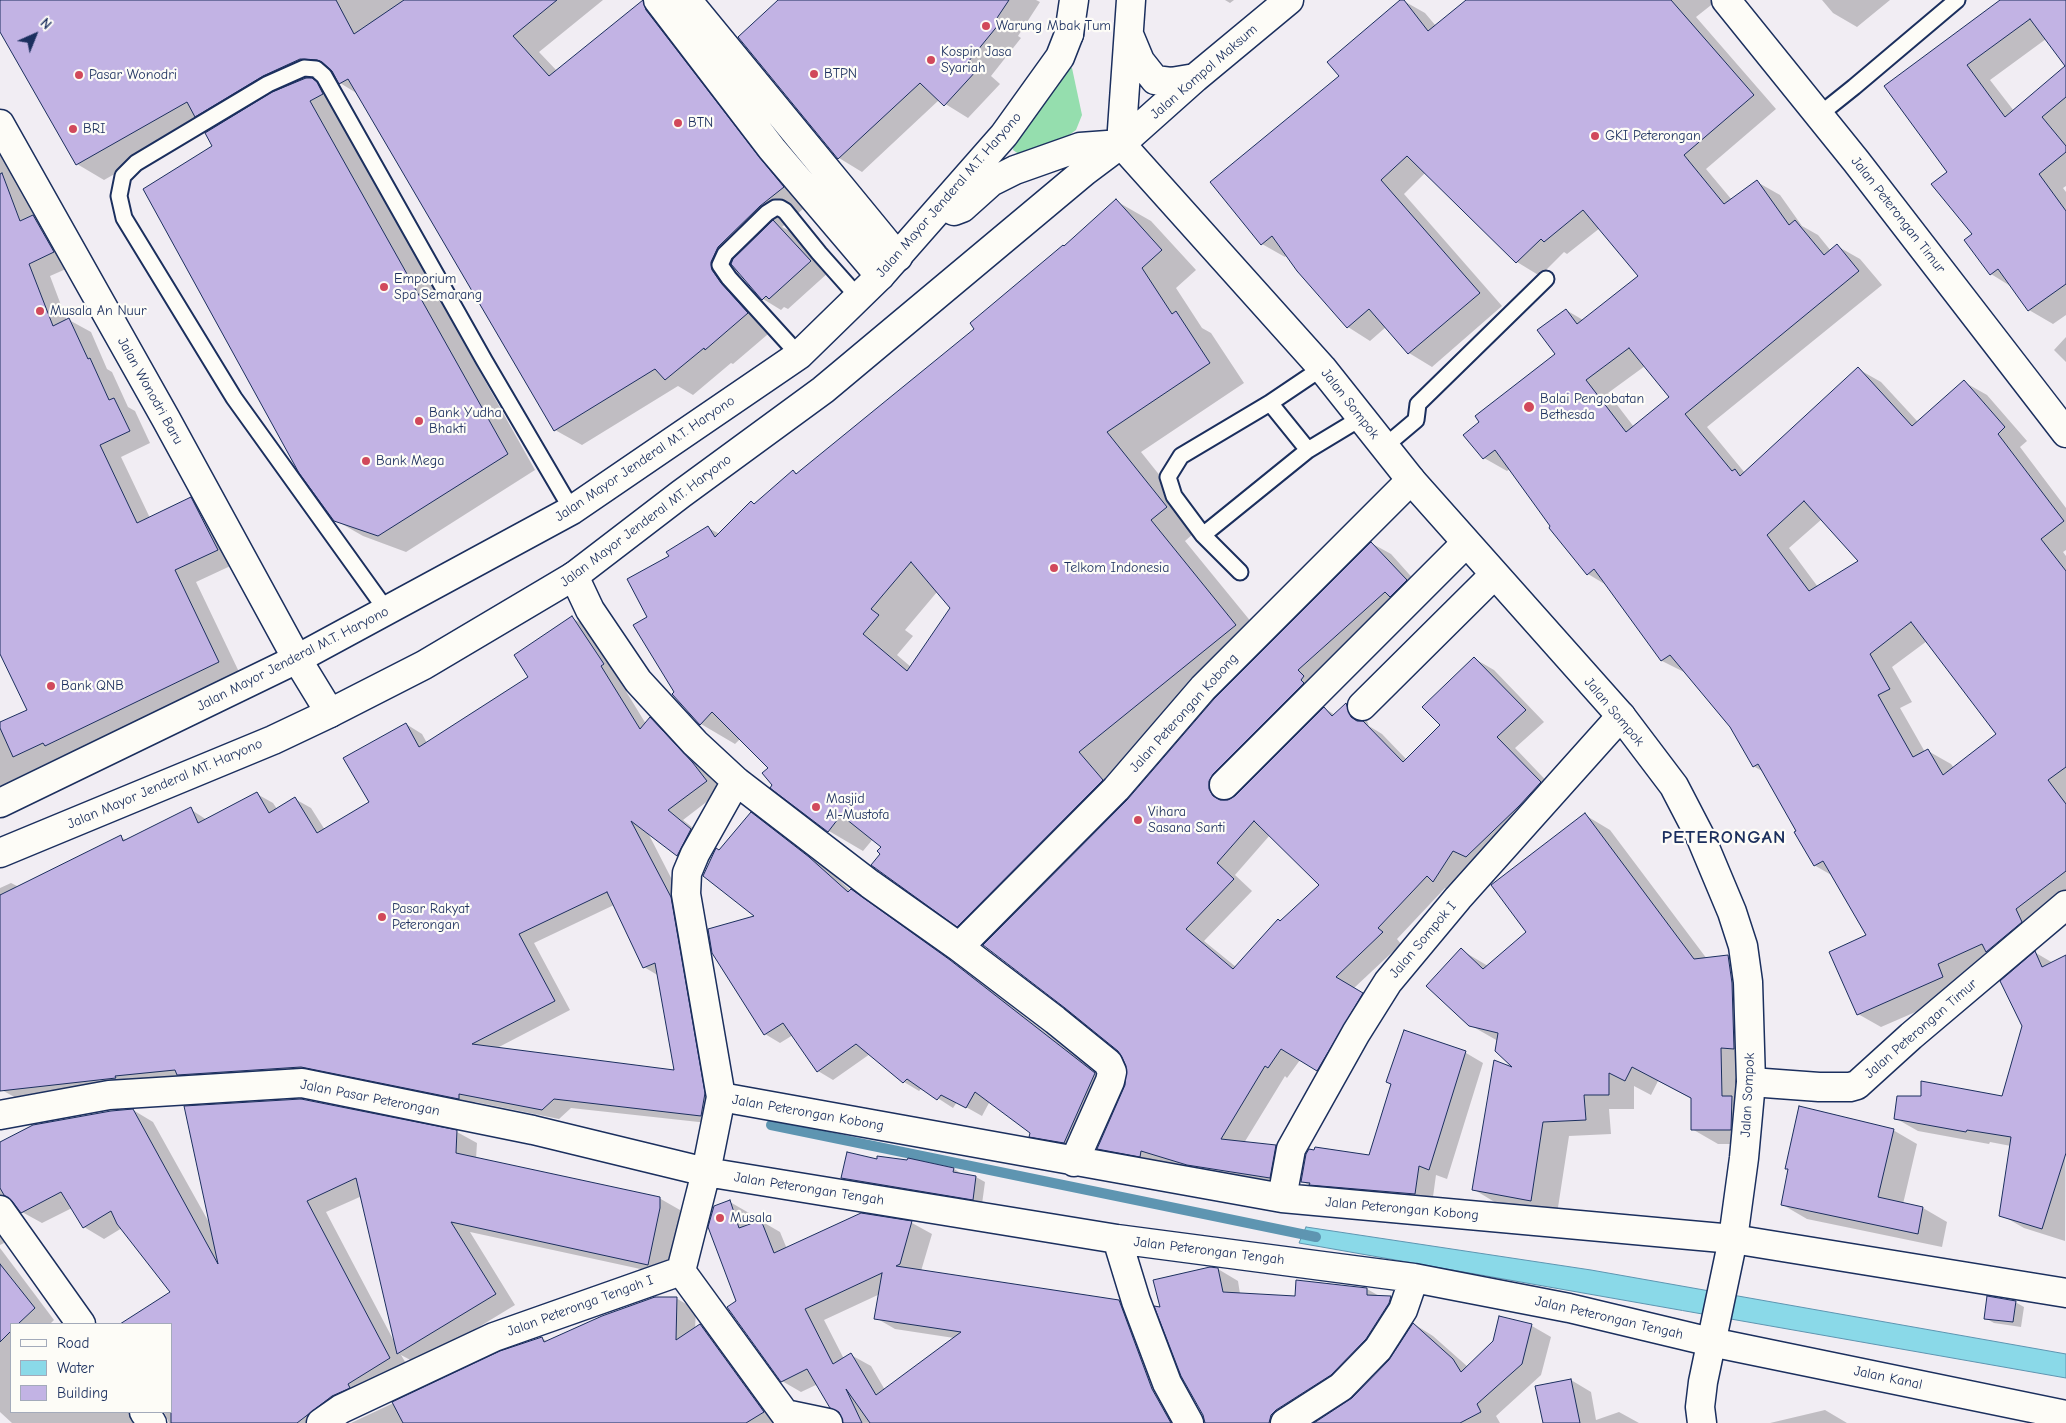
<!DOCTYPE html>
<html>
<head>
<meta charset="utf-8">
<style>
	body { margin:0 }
	#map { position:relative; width:2066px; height:1423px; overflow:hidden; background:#f1edf3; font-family:"Comic Neue",sans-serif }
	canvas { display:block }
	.legend { position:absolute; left:10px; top:1323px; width:162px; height:90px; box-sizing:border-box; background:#fdfcf7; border:1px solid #a3aaba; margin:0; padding:6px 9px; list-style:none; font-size:15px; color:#1b2f5e }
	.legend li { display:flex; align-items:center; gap:10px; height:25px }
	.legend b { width:25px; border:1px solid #a3aaba }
	.north { position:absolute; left:10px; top:10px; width:50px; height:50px; -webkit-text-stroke:4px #fdfcf7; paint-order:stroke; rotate:44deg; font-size:14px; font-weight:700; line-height:20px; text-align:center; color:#1b2f5e }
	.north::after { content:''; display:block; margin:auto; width:18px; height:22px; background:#1b2f5e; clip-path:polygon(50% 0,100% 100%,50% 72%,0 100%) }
</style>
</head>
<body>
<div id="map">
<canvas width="2066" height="1423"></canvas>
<ul class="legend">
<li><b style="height:6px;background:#fdfcf7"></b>Road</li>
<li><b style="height:14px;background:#8ad9e8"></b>Water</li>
<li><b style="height:14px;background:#c2b3e4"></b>Building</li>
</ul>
<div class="north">N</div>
</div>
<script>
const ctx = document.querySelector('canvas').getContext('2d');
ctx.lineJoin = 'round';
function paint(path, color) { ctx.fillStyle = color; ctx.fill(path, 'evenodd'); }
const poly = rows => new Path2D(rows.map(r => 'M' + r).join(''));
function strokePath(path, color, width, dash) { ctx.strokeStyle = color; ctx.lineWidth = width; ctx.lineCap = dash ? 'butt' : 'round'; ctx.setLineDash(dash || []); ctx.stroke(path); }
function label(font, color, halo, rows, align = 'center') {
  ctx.font = font + ' "Comic Neue",sans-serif'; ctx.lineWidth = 4.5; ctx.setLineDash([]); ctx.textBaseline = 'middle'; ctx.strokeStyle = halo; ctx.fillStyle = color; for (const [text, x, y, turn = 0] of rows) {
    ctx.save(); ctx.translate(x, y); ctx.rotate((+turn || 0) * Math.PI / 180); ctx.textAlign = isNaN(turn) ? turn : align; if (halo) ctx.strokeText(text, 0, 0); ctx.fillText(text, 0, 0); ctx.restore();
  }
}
const green = poly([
	[1066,66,1072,68,1082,115,1076,130,1065,138,1020,155,1013,150,1014,142]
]);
const water = poly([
	[1306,1227,1591,1270,2066,1354,2066,1378,1299,1243,1306,1227]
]);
const shadow = poly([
	[0,0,603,0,539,52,557,71,643,1,670,17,810,203,782,227,792,232,829,272,788,309,784,307,781,310,763,299,740,273,738,278,774,329,733,364,731,363,693,395,678,386,582,445,555,430,358,94,340,83,336,75,328,74,314,81,340,96,350,110,337,117,535,470,406,552,363,536,335,520,214,146,216,127,206,122,104,180,77,164,0,29],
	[780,0,1036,0,1040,2,1018,36,1021,38,991,76,1000,84,968,118,939,100,862,172,839,158,740,38],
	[1225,0,1234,0,1230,3],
	[1402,0,1425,13,1436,26,1468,0,1713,0,1715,2,1696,17,1776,109,1706,169,1732,200,1757,182,1780,195,1802,226,1818,235,1831,251,1837,246,1860,259,1882,285,1707,427,1745,473,1858,369,1881,382,1918,422,1964,382,1987,395,2027,441,2020,447,2066,508,2066,550,2063,552,2066,556,2066,902,1966,990,1881,1027,1858,1014,1868,936,1833,876,1814,865,1764,772,1753,766,1731,726,1686,673,1662,661,1608,586,1588,574,1510,469,1507,471,1484,458,1557,354,1566,310,1583,320,1639,276,1600,228,1567,254,1564,252,1540,276,1517,262,1426,172,1404,194,1502,306,1432,367,1409,353,1386,327,1370,341,1348,327,1287,255,1285,257,1262,244,1341,76],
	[1645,366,1670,397,1634,427,1608,393],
	[1822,519,1860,561,1818,587,1789,548],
	[1927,641,1998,734,1954,768,1951,764,1928,751,1925,752,1900,708,1912,702,1892,667],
	[1822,0,1890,0,1857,27,1833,13],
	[2002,0,2066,0,2066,63,2046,39,1990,80,2014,111,2066,80,2066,186,2063,188,2066,192,2066,315,2053,324,2029,310,2012,287,1991,274,1948,172,1885,86],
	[0,152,13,159,35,217,55,229,75,265,50,276,67,321,69,320,91,332,107,369,112,372,128,407,135,411,150,443,121,457,150,518,191,499,212,511,239,562,196,582,240,674,67,758,64,755,0,786,0,723,29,710,0,651],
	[1116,201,1151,221,1196,270,1176,288,1202,328,1211,333,1244,383,1141,452,1201,527,1185,541,1270,645,1371,543,1391,554,1425,592,1228,793,1228,802,1236,797,1324,708,1335,715,1346,705,1365,716,1369,726,1382,734,1407,760,1442,725,1475,659,1494,670,1544,722,1515,748,1559,794,1486,867,1472,861,1453,892,1445,888,1397,939,1401,944,1354,988,1381,1005,1336,1081,1300,1060,1287,1078,1285,1076,1244,1143,1276,1147,1295,1158,1289,1188,1207,1175,1160,1161,1159,1167,1118,1159,1099,1148,1126,1088,1127,1065,1119,1050,985,945,987,942,958,926,882,854,883,847,873,839,863,851,829,831,774,785,770,768,741,738,735,744,701,724,673,694,676,692,649,617,671,557,708,528,720,534,793,471,798,474,976,330],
	[937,592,951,608,911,667,897,655,913,636,905,630],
	[1254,659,1255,660,1133,795,1113,772],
	[1270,835,1321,885,1236,967,1204,941,1252,891,1235,875],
	[2066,337,2066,362,2054,350],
	[572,618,588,627,619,673,616,675,646,724,651,719,666,728,709,773,722,790,683,820,707,839,694,864,678,855,647,831,686,907,717,1124,571,1108,559,1119,475,1102,475,1107,318,1076,18,1099,0,1089,0,888,11,883,19,887,120,837,127,840,190,809,207,820,257,794,273,803,277,809,295,799,311,808,325,830,371,803,406,724,422,734,427,743,529,677],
	[614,905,644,967,659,976,675,1071,497,1048,570,1010,534,943],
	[751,814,767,823,825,867,850,890,866,899,965,970,1110,1083,1083,1147,1046,1145,1030,1136,1031,1133,990,1101,982,1116,957,1102,953,1108,922,1088,919,1091,904,1082,870,1054,833,1080,818,1071,793,1035,780,1043,765,1034,757,917,719,852],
	[1585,815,1610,830,1707,959,1728,956,1754,971,1756,1144,1718,1144,1692,1129,1692,1099,1658,1081,1651,1095,1634,1086,1634,1109,1609,1109,1611,1134,1569,1136,1557,1214,1498,1204,1473,1189,1517,1070,1498,1041,1470,1025,1461,950,1488,966,1527,932],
	[2036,953,2053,963,2066,957,2065,1241,2024,1228,2001,1215,2011,1146,1990,1142,1989,1144,1918,1131,1895,1118,2003,1097,2021,1036],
	[1404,1032,1466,1053,1483,1063,1447,1179,1436,1175,1432,1204,1319,1191,1302,1181,1370,1157,1392,1084],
	[133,1110,153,1122,211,1226,457,1132,477,1143,476,1159,659,1198,680,1210,680,1220,668,1275,470,1232,515,1305,418,1364,401,1355,410,1370,332,1423,169,1423,164,1412,171,1412,171,1324,123,1324,172,1292,122,1228,104,1239,84,1227,72,1208,42,1223,22,1212,17,1206,12,1208,12,1239,0,1245,0,1143],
	[362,1196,395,1343,326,1212],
	[1893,1130,1917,1144,1903,1204,1923,1208,1947,1222,1942,1247,1807,1219,1783,1205,1789,1170,1786,1168],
	[878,1161,954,1169,962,1174,976,1177,985,1182,982,1204,852,1183,843,1178],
	[730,1202,749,1213,753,1224,761,1221,780,1232,787,1249,861,1214,912,1223,932,1234,921,1271,1119,1302,1139,1313,1184,1423,844,1423,844,1417,818,1384,801,1392,782,1381,738,1301],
	[880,1294,876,1318,895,1329,954,1338,885,1390,871,1366,851,1355,844,1359,824,1320],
	[0,1248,54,1320,50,1324,11,1324,11,1412,154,1412,149,1423,12,1423,0,1412],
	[1218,1269,1238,1281,1240,1294,1296,1297,1367,1289,1381,1297,1391,1297,1410,1309,1294,1423,1206,1423,1161,1308],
	[676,1298,696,1310,695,1329,700,1326,720,1337,782,1423,351,1423,500,1353,542,1338,548,1342],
	[2015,1302,2024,1307,2021,1327,1994,1323,1985,1318],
	[1414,1324,1433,1336,1468,1367,1532,1326,1551,1337,1541,1375,1496,1416,1500,1423,1316,1423,1353,1399,1390,1361],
	[1571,1380,1591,1392,1596,1420,1619,1412,1639,1423,1544,1423],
	[1825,1410,1847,1423,1770,1423]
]);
const stream = poly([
	[771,1125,1316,1237]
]);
const building = poly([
	[0,0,336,0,354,34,404,0,557,0,513,36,549,76,643,0,646,10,760,158,784,187,760,206,718,247,711,262,712,270,721,283,748,313,705,350,704,348,665,380,655,369,554,431,348,79,339,84,332,71,322,62,317,60,300,59,263,76,195,117,187,102,76,165,0,32,0,0],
	[778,0,1009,0,995,21,999,24,968,62,977,70,944,106,920,83,838,159,738,37,778,0],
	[1400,0,1404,0,1428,31,1466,0,1671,0,1754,95,1684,155,1724,204,1757,180,1789,225,1795,220,1824,255,1837,244,1859,271,1685,414,1732,471,1735,469,1740,476,1858,367,1912,426,1964,380,2005,427,1998,434,2064,521,2041,539,2066,571,2066,767,2048,780,2066,804,2066,871,2016,909,2022,922,1986,952,1982,944,1938,964,1943,977,1857,1015,1829,952,1866,935,1823,861,1814,866,1794,832,1796,831,1758,764,1753,767,1730,727,1670,655,1661,661,1594,569,1587,575,1549,528,1550,526,1495,450,1483,459,1463,435,1479,422,1475,416,1555,354,1537,330,1566,309,1577,324,1638,276,1583,210,1544,242,1541,239,1516,263,1407,156,1381,180,1480,293,1408,354,1369,309,1347,328,1297,271,1272,236,1261,245,1210,182,1339,76,1327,62,1400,0],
	[1629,348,1669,397,1626,432,1586,380,1629,348],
	[1804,501,1858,561,1809,591,1767,535,1804,501],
	[1911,622,1996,734,1943,775,1928,749,1913,757,1878,695,1890,689,1870,654,1911,622],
	[2000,0,2066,0,2066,97,2042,117,2066,146,2066,152,2039,174,2066,211,2066,284,2028,311,1998,269,1990,275,1964,240,1972,234,1931,184,1947,172,1884,86,2000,0],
	[2030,19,2065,66,2005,117,1967,65,2030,19],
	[306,78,312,78,317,82,323,94,310,101,508,454,378,536,334,521,299,473,143,189,212,146,205,133,272,92,306,78],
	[2,173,20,221,33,215,54,252,29,264,53,326,69,318,88,359,90,358,109,400,114,398,130,431,100,445,137,523,191,497,218,550,175,570,219,662,45,746,43,743,13,757,0,728,0,722,27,710,0,654,0,174,2,173],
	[1116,199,1162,250,1142,268,1172,314,1176,311,1210,363,1107,432,1167,507,1151,520,1236,625,1079,752,1103,780,957,927,871,865,880,854,877,851,881,847,841,815,828,832,770,788,772,785,762,773,768,768,712,712,700,725,672,694,674,692,633,625,647,617,627,579,669,556,666,552,708,526,715,537,751,501,754,504,793,470,796,474,974,329,970,323,1063,245,1064,246,1116,199],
	[911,562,950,608,907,671,863,634,879,615,871,609,911,562],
	[773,220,811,261,769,299,766,296,762,300,731,264,733,259,773,220],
	[1371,542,1407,580,1390,597,1385,592,1298,670,1304,676,1301,680,1304,683,1213,774,1209,781,1209,789,1213,796,1220,800,1228,800,1235,796,1324,707,1332,716,1346,703,1351,717,1357,721,1363,721,1403,762,1440,725,1422,707,1474,657,1526,710,1497,737,1541,782,1519,806,1466,857,1453,851,1433,882,1427,876,1378,928,1383,932,1336,977,1363,993,1317,1071,1281,1049,1268,1068,1265,1066,1221,1139,1276,1145,1270,1178,1187,1165,1141,1151,1140,1157,1097,1149,1125,1085,1126,1066,1122,1057,1118,1051,1065,1008,983,945,1127,800,1214,699,1371,542],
	[1254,821,1319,885,1280,921,1278,919,1233,969,1186,929,1234,879,1217,863,1254,821],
	[572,616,604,664,601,666,640,729,650,717,693,763,707,781,668,810,691,829,677,856,631,821,671,897,705,1093,701,1116,554,1099,542,1110,459,1094,459,1099,301,1067,177,1075,175,1070,115,1076,116,1078,0,1091,0,895,121,835,123,841,191,807,198,823,257,792,269,813,295,797,317,833,369,802,343,758,406,723,419,747,528,677,514,655,572,616],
	[607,892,643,968,655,963,674,1070,472,1044,555,1001,519,934,607,892],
	[751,812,809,857,848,892,851,889,950,960,1095,1073,1064,1143,1029,1137,1030,1133,975,1092,966,1108,941,1095,937,1100,907,1079,903,1083,856,1044,817,1072,783,1023,764,1035,712,953,708,929,754,916,703,876,716,848,719,850,751,812],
	[1585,813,1694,959,1728,955,1732,983,1734,1049,1721,1048,1722,1096,1732,1096,1731,1130,1691,1130,1691,1098,1632,1067,1625,1081,1609,1073,1609,1095,1584,1095,1586,1120,1543,1122,1531,1201,1472,1190,1494,1060,1512,1067,1495,1051,1498,1033,1469,1026,1426,986,1461,948,1483,969,1526,932,1491,885,1585,813],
	[2035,951,2042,967,2066,955,2066,1153,2042,1229,1999,1216,2011,1137,1967,1130,1966,1132,1894,1119,1897,1096,1921,1096,1921,1081,2002,1096,2022,1026,2000,981,2035,951],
	[1404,1030,1466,1051,1429,1170,1419,1166,1415,1194,1309,1185,1310,1183,1301,1182,1306,1154,1309,1149,1314,1150,1315,1147,1369,1155,1391,1084,1386,1082,1404,1030],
	[301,1099,457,1130,456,1153,660,1197,660,1208,648,1265,451,1222,496,1294,397,1354,356,1178,307,1201,390,1358,348,1384,350,1388,332,1396,297,1423,171,1423,171,1324,120,1324,170,1292,117,1224,111,1211,83,1228,61,1192,21,1213,12,1201,4,1195,0,1188,0,1142,33,1125,111,1111,133,1109,218,1264,184,1106,301,1099],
	[1799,1106,1894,1129,1878,1197,1923,1207,1918,1234,1781,1205,1788,1169,1785,1169,1799,1106],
	[847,1152,877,1159,877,1156,907,1160,908,1158,954,1168,953,1172,976,1176,973,1200,841,1178,847,1152],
	[730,1200,739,1228,761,1220,774,1253,861,1213,912,1221,900,1264,896,1266,1119,1300,1152,1389,1171,1423,870,1423,846,1389,862,1423,843,1423,839,1412,830,1408,807,1369,781,1382,727,1307,736,1301,708,1227,714,1206,730,1200],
	[882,1273,874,1319,961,1332,876,1395,851,1353,833,1364,805,1309,882,1273],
	[0,1264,35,1308,18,1324,11,1324,11,1331,0,1342,0,1264],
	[1210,1267,1218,1268,1223,1292,1295,1296,1296,1280,1367,1288,1367,1295,1391,1296,1389,1303,1366,1339,1331,1375,1276,1410,1271,1415,1269,1423,1205,1423,1203,1415,1181,1376,1154,1306,1160,1307,1153,1280,1210,1267],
	[1987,1296,2016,1301,2013,1322,1984,1319,1987,1296],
	[655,1297,677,1297,676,1340,700,1324,764,1412,746,1423,403,1423,392,1402,500,1351,542,1337,544,1342,602,1316,655,1297],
	[1499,1316,1532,1324,1522,1364,1477,1404,1481,1412,1460,1423,1314,1423,1352,1398,1389,1360,1413,1323,1453,1359,1461,1372,1493,1341,1499,1316],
	[1571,1379,1580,1423,1543,1423,1535,1386,1571,1379]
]);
const lane = poly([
	[1819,115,1854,87,1957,0],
	[799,355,729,278,720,265,725,254,767,213,775,208,780,208,785,211,819,253,859,298],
	[1322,368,1270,403,1308,450,1361,418],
	[1384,447,1416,420,1418,404,1546,279],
	[1203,535,1308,450],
	[1240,572,1203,535,1174,496,1168,477,1181,456,1270,403],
	[387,611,234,398,124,218,119,196,123,176,136,163,268,84,304,68,316,69,324,76,484,360,572,510]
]);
const street = poly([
	[658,0,772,149,880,276],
	[687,0,898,257],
	[1726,0,1856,161,2066,433],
	[574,576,590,610,638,681,695,743,736,781,870,884,959,947,1055,1020,1108,1063,1112,1072,1110,1081,1074,1162],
	[1362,706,1494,575],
	[1224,785,1466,543],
	[959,947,1116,789,1203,688,1411,480],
	[1751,1082,1819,1087,1850,1087,1857,1085,1911,1036,2066,905],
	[721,1097,1282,1198,1733,1239,2066,1293],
	[0,1115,109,1095,302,1083,533,1130,706,1172,1117,1239,1414,1278,1569,1308,1711,1342],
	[1282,1198,1291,1149,1356,1033,1388,982,1458,898,1621,716],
	[0,1210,81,1324],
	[1117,1239,1136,1301,1167,1383,1189,1423],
	[681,1271,706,1172,721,1097,686,894,687,873,695,854,736,781],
	[681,1271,785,1414,828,1423],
	[144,1412,152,1423],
	[321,1423,341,1409,494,1337,681,1271],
	[1285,1423,1341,1387,1378,1349,1403,1310,1414,1278]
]);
const secondary = poly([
	[0,124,166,419,297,659,330,713],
	[1121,144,1322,368,1411,480,1621,716,1674,786,1701,838,1732,912,1743,946,1748,982,1751,1082,1744,1158,1733,1239,1703,1382,1700,1407,1702,1423],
	[1711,1342,2066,1415]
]);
const primary = poly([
	[1069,34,1074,0]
]);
const highway = poly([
	[1130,37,1140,61,1155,80,1171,82,1195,78],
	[1121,144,1131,0],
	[954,211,962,208,991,182,1015,170,1080,147,1121,144],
	[0,803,297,659,572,510,799,355,880,276,1004,135,1060,57,1069,34],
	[0,853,273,740,330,713,424,665,574,576,681,494,823,390,1085,171,1121,144,1195,78,1289,0]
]);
const markers = [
	[986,26,5,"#d1495b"],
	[931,60,5,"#d1495b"],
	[814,74,5,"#d1495b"],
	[79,75,5,"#d1495b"],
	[678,123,5,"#d1495b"],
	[73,129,5,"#d1495b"],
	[1595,136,5,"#d1495b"],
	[384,287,5,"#d1495b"],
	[40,311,5,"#d1495b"],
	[1529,407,6,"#d1495b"],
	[419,421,5,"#d1495b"],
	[366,461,5,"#d1495b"],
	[1054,568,5,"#d1495b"],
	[51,686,5,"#d1495b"],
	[816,807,5,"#d1495b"],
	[1138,820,5,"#d1495b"],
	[382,917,5,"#d1495b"],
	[720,1218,5,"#d1495b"]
];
const poiNames = [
	["Warung Mbak Tum",996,26],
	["Kospin Jasa",941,52],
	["Syariah",941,68],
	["BTPN",824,74],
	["Pasar Wonodri",89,75],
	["BTN",688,123],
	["BRI",83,129],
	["GKI Peterongan",1605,136],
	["Emporium",394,279],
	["Spa Semarang",394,295],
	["Musala An Nuur",50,311],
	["Balai Pengobatan",1540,399],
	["Bethesda",1540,415],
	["Bank Yudha",429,413],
	["Bhakti",429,429],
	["Bank Mega",376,461],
	["Telkom Indonesia",1064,568],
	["Bank QNB",61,686],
	["Masjid",826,799],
	["Al-Mustofa",826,815],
	["Vihara",1148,812],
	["Sasana Santi",1148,828],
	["Pasar Rakyat",392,909],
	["Peterongan",392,925],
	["Musala",730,1218]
];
const streetNames = [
	["Jalan Kompol Maksum",1204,72,-41],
	["Jalan Mayor Jenderal M.T. Haryono",949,195,-49],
	["Jalan Peterongan Timur",1898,215,52],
	["Jalan Wonodri Baru",150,391,61],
	["Jalan Sompok",1350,404,52],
	["Jalan Mayor Jenderal M.T. Haryono",645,459,-34],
	["Jalan Mayor Jenderal MT. Haryono",646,521,-37],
	["Jalan Mayor Jenderal M.T. Haryono",293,659,-27],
	["Jalan Sompok",1614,712,50],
	["Jalan Peterongan Kobong",1184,713,-48],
	["Jalan Mayor Jenderal MT. Haryono",165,784,-23],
	["Jalan Sompok I",1423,940,-50],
	["Jalan Peterongan Timur",1921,1029,-41],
	["Jalan Sompok",1748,1095,-87],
	["Jalan Pasar Peterongan",370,1098,11],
	["Jalan Peterongan Kobong",808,1113,10],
	["Jalan Peterongan Tengah",809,1189,9],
	["Jalan Peterongan Kobong",1402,1209,5],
	["Jalan Peterongan Tengah",1209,1251,7],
	["Jalan Peteronga Tengah I",580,1306,-20],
	["Jalan Peterongan Tengah",1609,1318,13],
	["Jalan Kanal",1888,1378,12]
];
const districtNames = [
	["PETERONGAN",1724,838]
];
paint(green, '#95deae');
paint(water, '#8ad9e8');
strokePath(water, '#5e95b1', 1);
paint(shadow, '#0003');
strokePath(stream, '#5e95b1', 10);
paint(building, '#c2b3e4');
strokePath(building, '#1b2f5e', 1);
strokePath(lane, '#1b2f5e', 19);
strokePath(street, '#1b2f5e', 31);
strokePath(secondary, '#1b2f5e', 31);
strokePath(primary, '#1b2f5e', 31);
strokePath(highway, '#1b2f5e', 31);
strokePath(lane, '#fdfcf7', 15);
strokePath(street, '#fdfcf7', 28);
strokePath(secondary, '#fdfcf7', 28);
strokePath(primary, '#fdfcf7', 28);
strokePath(highway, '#fdfcf7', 28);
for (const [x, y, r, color] of markers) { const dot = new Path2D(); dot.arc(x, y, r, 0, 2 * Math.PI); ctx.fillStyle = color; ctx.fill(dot); strokePath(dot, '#fdfcf7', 2); }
label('14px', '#1b2f5e', '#fdfcf7', poiNames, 'left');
label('14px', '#1b2f5e', '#fdfcf7', streetNames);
ctx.letterSpacing = '1px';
label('bold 19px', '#1b2f5e', '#fdfcf7', districtNames);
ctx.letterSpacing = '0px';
</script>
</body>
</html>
